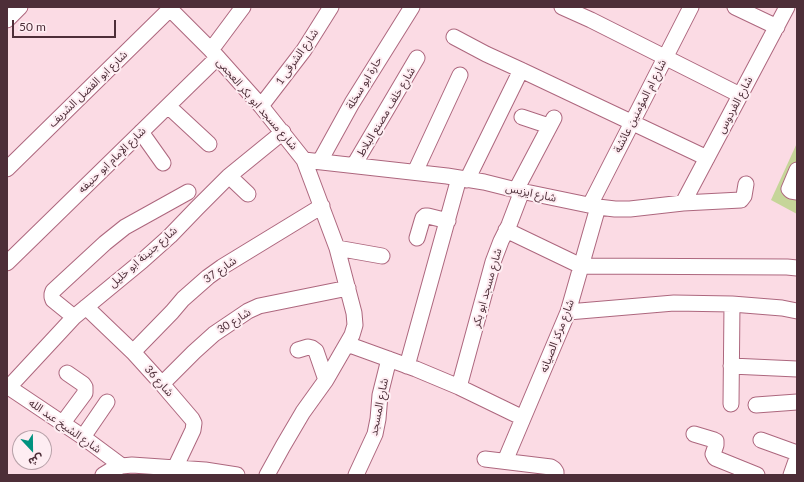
<!DOCTYPE html>
<html>
<head>
<meta charset="utf-8">
<style>
	body { margin:0 }
	#map { position:relative; width:804px; height:482px; overflow:hidden; background:#fbdbe4; font-family:Lato,"Noto Sans Arabic",sans-serif }
	canvas { display:block }
	.frame { position:absolute; inset:0; border:8px solid #4d2e38; pointer-events:none }
	.north { position:absolute; left:12px; top:430px; width:40px; height:40px; box-sizing:border-box; background:#feedf2; border:1px solid #b7a1a8; border-radius:50%; rotate:158deg; font-size:11px; font-weight:700; line-height:16px; text-align:center; color:#4d2e38 }
	.north::after { content:''; display:block; margin:auto; width:14px; height:18px; background:#00927f; clip-path:polygon(50% 0,100% 100%,50% 72%,0 100%) }
	.scale { position:absolute; left:12px; top:20px; width:104px; height:18px; box-sizing:border-box; border:2px solid #4d2e38; border-top:0; padding-left:5px; font-size:12px; line-height:14px; white-space:nowrap; color:#4d2e38; -webkit-text-stroke:3px #feedf2; paint-order:stroke }
</style>
</head>
<body>
<div id="map">
<canvas width="804" height="482"></canvas>
<div class="frame"></div>
<div class="north">ش</div>
<div class="scale">50 m</div>
</div>
<script>
const ctx = document.querySelector('canvas').getContext('2d');
ctx.lineJoin = 'round';
function paint(path, color) { ctx.fillStyle = color; ctx.fill(path, 'evenodd'); }
const poly = rows => new Path2D(rows.map(r => 'M' + r).join(''));
function strokePath(path, color, width, dash) { ctx.strokeStyle = color; ctx.lineWidth = width; ctx.lineCap = dash ? 'butt' : 'round'; ctx.setLineDash(dash || []); ctx.stroke(path); }
function label(font, color, halo, rows, align = 'center') {
  ctx.font = font + ' Lato,"Noto Sans Arabic",sans-serif'; ctx.lineWidth = 4; ctx.setLineDash([]); ctx.textBaseline = 'middle'; ctx.strokeStyle = halo; ctx.fillStyle = color; for (const [text, x, y, turn = 0] of rows) {
    ctx.save(); ctx.translate(x, y); ctx.rotate((+turn || 0) * Math.PI / 180); ctx.textAlign = isNaN(turn) ? turn : align; if (halo) ctx.strokeText(text, 0, 0); ctx.fillText(text, 0, 0); ctx.restore();
  }
}
const green = poly([
	[797,143,797,214,771,200]
]);
const minor = poly([
	[168,7,211,50,261,106,304,160,337,248,354,313,355,325,352,335,326,380,303,412,283,446,267,475],
	[562,7,591,20,740,95],
	[735,7,777,27],
	[7,20,20,7],
	[454,37,486,54,521,70,707,158],
	[211,50,243,7],
	[168,106,209,144],
	[261,106,304,50,331,7],
	[522,117,549,126],
	[141,132,163,163],
	[304,160,447,176,484,182,516,190,598,207,615,209,630,209,683,203,741,200,744,196,746,184],
	[320,161,352,103,412,7],
	[354,165,417,58],
	[7,169,170,9],
	[797,170,789,189,791,191,797,192],
	[415,172,460,75],
	[229,176,248,194],
	[467,180,521,70],
	[516,190,554,118],
	[683,203,787,7],
	[590,205,691,7],
	[506,230,581,266,787,267,797,268],
	[417,238,422,221,423,218,425,216,428,216,448,221],
	[337,248,382,256],
	[7,263,217,58],
	[86,307,133,352,162,384,192,419,194,423,193,430,175,468],
	[568,312,674,303,732,304,782,308,797,311],
	[74,317,53,300,52,297,52,294,53,291,105,243,125,227,188,192],
	[347,344,416,369,459,387,523,418],
	[298,350,308,347,312,348,316,351,326,380],
	[133,352,172,312,183,299,208,277,222,267,322,206],
	[407,366,459,178],
	[731,366,797,369],
	[162,384,194,352,214,334,248,311,259,306,348,288],
	[7,386,83,437,122,466],
	[9,387,74,317,142,261,170,236,197,208,229,176,283,132],
	[459,387,493,262,501,241,509,225,522,191],
	[731,404,732,304],
	[756,405,797,402],
	[62,424,85,393,85,387,83,384,67,373],
	[694,434,714,440,716,441,716,445,713,454,715,458,757,475],
	[83,437,107,402],
	[761,440,797,453],
	[485,459,551,467,554,469,556,472,556,475],
	[505,461,568,312,598,207],
	[103,475,111,470,122,466,132,465,205,470,237,475],
	[356,475,375,434,378,419,380,395,389,359],
	[791,475,797,458]
]);
const streetNames = [
	["شارع الشرقى 1",297,57,-55],
	["حارة ابو سخلة",364,83,-59],
	["شارع ابو الفضل الشريف",88,89,-44],
	["شارع مسجد ابو بكر العجمى",257,104,49],
	["شارع الفردوس",735,105,-62],
	["شارع ام المؤمنين عائشة",640,106,-63],
	["شارع خلف مصنع البلاط",386,112,-59],
	["شارع الإمام ابو حنيفه",112,160,-44],
	["شارع ايزيس",531,193,12],
	["شارع جنينة ابو خليل",143,257,-41],
	["شارع 37",220,270,-35],
	["شارع مسجد ابو بكر",487,288,-74],
	["شارع 30",234,321,-32],
	["شارع مركز الصيانه",557,336,-69],
	["شارع 36",159,381,48],
	["شارع المسجد",379,407,-79],
	["شارع الشيخ عبد الله",65,426,35]
];
paint(green, '#c6d599');
strokePath(minor, '#ad677e', 17);
strokePath(minor, '#fff', 15);
label('11px', '#4d2e38', '#feedf2', streetNames);
</script>
</body>
</html>
